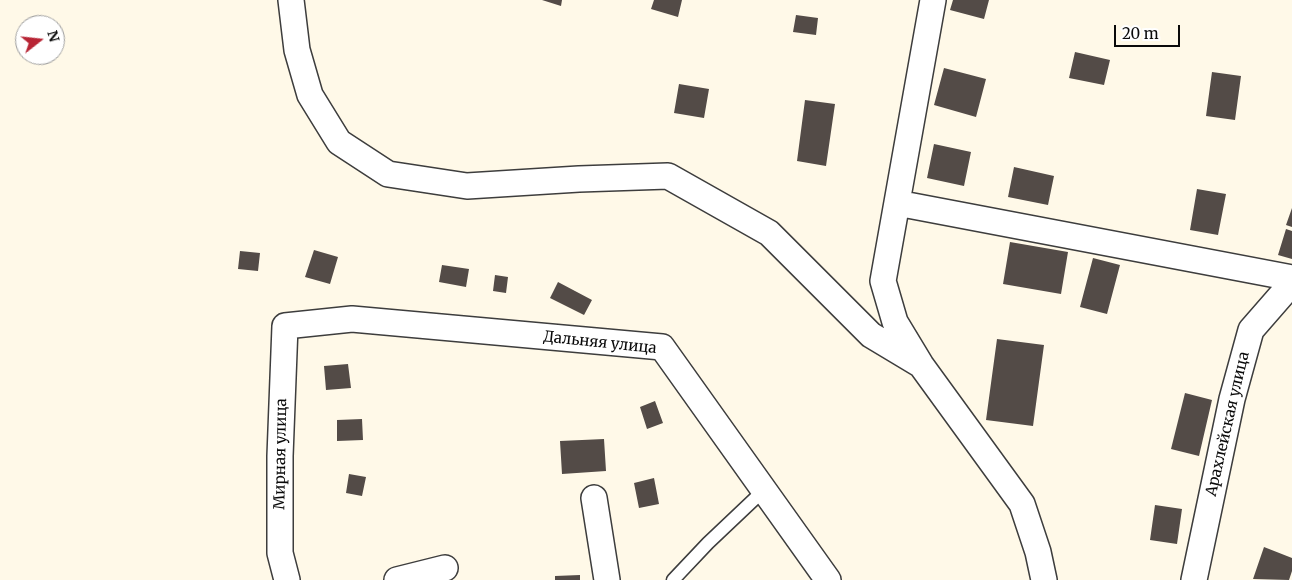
<!DOCTYPE html>
<html>
<head>
<meta charset="utf-8">
<style>
	body { margin:0 }
	#map { position:relative; width:1292px; height:580px; overflow:hidden; background:#fff9e8; font-family:Merriweather,serif }
	canvas { display:block }
	.north { position:absolute; left:15px; top:15px; width:50px; height:50px; box-sizing:border-box; background:#fff; border:1px solid #9d9d9d; border-radius:50%; rotate:74deg; font-size:14px; font-weight:700; line-height:20px; text-align:center; color:#0a0a0a }
	.north::after { content:''; display:block; margin:auto; width:18px; height:22px; background:#b82535; clip-path:polygon(50% 0,100% 100%,50% 72%,0 100%) }
	.scale { position:absolute; left:1114px; top:25px; width:66px; height:22px; box-sizing:border-box; border:2px solid #0a0a0a; border-top:0; padding-left:6px; font-size:15px; line-height:18px; white-space:nowrap; color:#0a0a0a; -webkit-text-stroke:4px #fff; paint-order:stroke }
</style>
</head>
<body>
<div id="map">
<canvas width="1292" height="580"></canvas>
<div class="north">N</div>
<div class="scale">20 m</div>
</div>
<script>
const ctx = document.querySelector('canvas').getContext('2d');
ctx.lineJoin = 'round';
function paint(path, color) { ctx.fillStyle = color; ctx.fill(path, 'evenodd'); }
const poly = rows => new Path2D(rows.map(r => 'M' + r).join(''));
function strokePath(path, color, width, dash) { ctx.strokeStyle = color; ctx.lineWidth = width; ctx.lineCap = dash ? 'butt' : 'round'; ctx.setLineDash(dash || []); ctx.stroke(path); }
function label(font, color, halo, rows, align = 'center') {
  ctx.font = font + ' Merriweather,serif'; ctx.lineWidth = 5; ctx.setLineDash([]); ctx.textBaseline = 'middle'; ctx.strokeStyle = halo; ctx.fillStyle = color; for (const [text, x, y, turn = 0] of rows) {
    ctx.save(); ctx.translate(x, y); ctx.rotate((+turn || 0) * Math.PI / 180); ctx.textAlign = isNaN(turn) ? turn : align; if (halo) ctx.strokeText(text, 0, 0); ctx.fillText(text, 0, 0); ctx.restore();
  }
}
const building = poly([
	[542,0,562,0,561,6],
	[654,0,682,0,678,17,651,9],
	[953,0,989,0,984,19,950,10],
	[796,15,818,18,816,35,793,32],
	[1075,52,1110,60,1104,85,1069,78],
	[944,68,986,79,976,117,934,105],
	[1212,72,1241,76,1235,120,1206,116],
	[679,84,709,89,704,118,674,113],
	[805,100,835,104,826,166,797,161],
	[934,144,971,152,964,186,927,178],
	[1014,167,1054,176,1048,205,1008,197],
	[1197,189,1226,194,1218,235,1190,230],
	[1292,208,1292,227,1286,225],
	[1286,229,1292,231,1292,259,1278,255],
	[1010,242,1068,252,1061,294,1003,284],
	[314,250,338,257,330,284,305,277],
	[240,251,260,253,258,271,238,269],
	[1093,258,1120,265,1107,314,1080,307],
	[442,265,469,269,466,287,439,282],
	[495,275,508,277,506,293,493,291],
	[558,282,592,300,584,315,550,298],
	[997,339,1044,345,1033,426,986,420],
	[348,364,351,388,326,390,324,366],
	[1185,393,1212,400,1199,456,1171,449],
	[655,401,663,423,647,429,640,407],
	[362,419,363,440,337,441,337,420],
	[604,439,606,471,562,474,560,441],
	[349,474,366,477,362,496,346,493],
	[654,478,659,504,639,508,634,483],
	[1155,505,1182,509,1177,544,1150,540],
	[1264,547,1292,558,1292,571,1289,580,1253,579],
	[580,575,580,580,555,580,555,576]
]);
const service = poly([
	[673,580,708,543,764,490]
]);
const minor = poly([
	[291,0,297,50,310,95,339,142,388,174,467,186,579,179,668,176,769,233,871,335,921,365],
	[933,0,883,281,895,322,921,365,1022,504,1038,552,1044,580],
	[897,203,1292,278],
	[594,498,607,580],
	[287,580,280,553,280,456,285,326,352,319,662,347,828,580],
	[397,580,445,568],
	[1194,580,1232,399,1251,330,1292,283]
]);
const streetNames = [
	["Дальняя улица",600,343,6],
	["Арахлейская улица",1228,424,-77],
	["Мирная улица",281,454,-89]
];
paint(building, '#534b47');
strokePath(service, '#3d3d3d', 15);
strokePath(minor, '#3d3d3d', 28);
strokePath(service, '#fff', 12);
strokePath(minor, '#fff', 25);
label('15px', '#0a0a0a', '#fff', streetNames);
</script>
</body>
</html>
